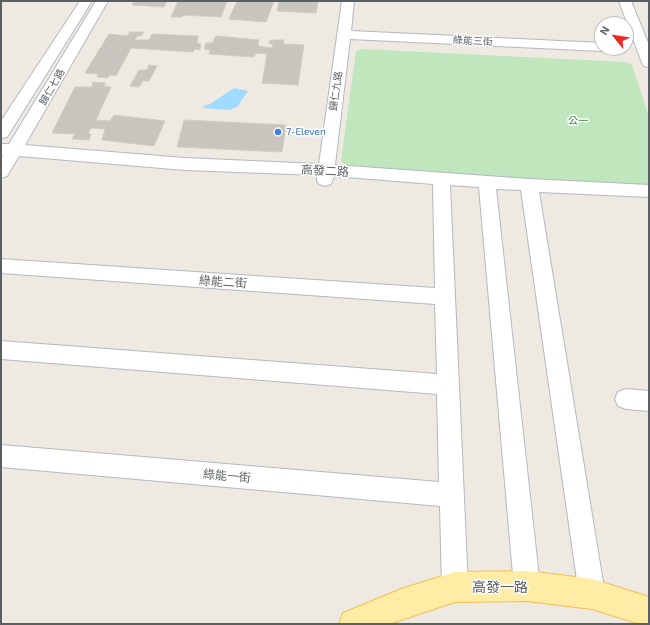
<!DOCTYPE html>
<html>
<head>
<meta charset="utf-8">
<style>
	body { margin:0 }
	#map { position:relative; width:650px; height:625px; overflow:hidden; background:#eeeae2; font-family:"Exo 2",sans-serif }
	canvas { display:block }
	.frame { position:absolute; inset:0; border:2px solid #5a5f63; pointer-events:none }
	.north { position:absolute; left:594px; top:16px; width:40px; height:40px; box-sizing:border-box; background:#fff; border:1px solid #bdbfc1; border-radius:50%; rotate:300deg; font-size:11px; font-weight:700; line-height:16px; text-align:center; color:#5a5f63 }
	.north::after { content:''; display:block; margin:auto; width:14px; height:18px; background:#ee2c27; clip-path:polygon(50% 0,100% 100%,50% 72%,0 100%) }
</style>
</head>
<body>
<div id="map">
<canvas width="650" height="625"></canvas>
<div class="frame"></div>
<div class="north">N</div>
</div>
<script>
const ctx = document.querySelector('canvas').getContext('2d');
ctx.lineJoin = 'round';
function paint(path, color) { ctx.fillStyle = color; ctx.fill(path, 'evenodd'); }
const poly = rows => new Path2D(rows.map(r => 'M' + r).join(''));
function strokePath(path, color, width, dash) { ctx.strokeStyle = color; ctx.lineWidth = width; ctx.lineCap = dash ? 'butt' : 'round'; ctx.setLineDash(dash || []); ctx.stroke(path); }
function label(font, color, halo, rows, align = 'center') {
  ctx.font = font + ' "Exo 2","Noto Sans TC",sans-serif'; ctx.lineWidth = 3; ctx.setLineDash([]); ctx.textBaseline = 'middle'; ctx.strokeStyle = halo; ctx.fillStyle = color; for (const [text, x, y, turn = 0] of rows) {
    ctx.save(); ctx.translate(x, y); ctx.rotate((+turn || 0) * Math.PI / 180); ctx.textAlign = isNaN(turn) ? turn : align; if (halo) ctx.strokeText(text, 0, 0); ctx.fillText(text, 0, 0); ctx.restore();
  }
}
const green = poly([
	[362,49,625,62,632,65,649,117,649,187,349,168,341,161,356,51]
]);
const water = poly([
	[234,88,248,91,237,107,229,110,203,108,204,106,210,104]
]);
const building = poly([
	[134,1,167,1,164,7,132,5,134,1],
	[178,1,227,1,221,17,183,15,182,17,171,17,178,1],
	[237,1,274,1,266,22,229,19,237,1],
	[279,1,318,1,316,13,277,11,279,1],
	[130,32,144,32,141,36,137,36,135,40,149,40,152,34,198,36,197,43,201,44,200,50,194,49,193,52,131,48,116,76,110,75,107,78,97,77,98,74,85,73,109,34,127,36,130,32],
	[216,36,259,40,258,46,272,48,273,44,269,44,270,40,284,40,283,44,304,45,298,85,262,83,267,54,256,53,254,57,209,54,210,50,204,49,206,43,212,43,216,36],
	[149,65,157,66,149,81,143,81,139,87,130,86,139,70,147,70,149,65],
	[93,82,105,83,104,86,111,87,96,120,110,121,114,115,165,121,154,146,102,140,105,129,91,128,88,134,91,134,89,140,72,139,75,134,52,133,75,87,92,87,93,82],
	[184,120,286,125,282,152,177,147,184,120]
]);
const minor = poly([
	[80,1,92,1,7,137,1,138,1,121,80,1],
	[96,1,108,1,25,145,185,158,319,164,342,1,354,1,351,31,602,43,602,48,608,48,602,51,350,39,335,165,529,179,649,185,649,197,539,192,605,594,601,603,592,607,583,603,579,594,521,190,496,189,540,586,536,595,527,599,518,595,514,586,479,187,450,185,468,587,464,596,455,600,446,596,442,587,440,506,1,467,1,445,439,482,437,394,1,359,1,341,437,374,435,304,1,273,1,259,435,288,433,184,334,176,331,184,325,186,319,184,317,180,317,175,185,170,19,156,7,176,1,178,1,158,3,155,1,154,1,144,9,144,96,1],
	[619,1,631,1,649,45,649,67,644,66,642,63,619,1],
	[626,389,649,391,649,411,626,409,618,406,615,399,618,392,626,389]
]);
const major = poly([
	[527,571,592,579,649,597,649,624,640,624,592,609,527,601,455,602,389,624,339,624,343,613,401,589,455,572,527,571]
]);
const markers = [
	[278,132,4,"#3f7fe0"]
];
const farStreetnames = [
	["綠能三街",473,41,3],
	["歸仁七路",52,87,-60],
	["歸仁九路",336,91,-82]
];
const farParknames = [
	["公一",578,121]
];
const farShopnames = [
	["7-Eleven",286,132]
];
const streetNames = [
	["高發二路",325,171,3],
	["綠能二街",223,282,4],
	["綠能一街",227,476,5]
];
const nearStreetnames = [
	["高發一路",500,587]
];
paint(green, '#bfe6bd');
paint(water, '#a0dbff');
paint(building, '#c8c5bf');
strokePath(building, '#d2ccc0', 1);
strokePath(minor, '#b5b8bd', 2);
strokePath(major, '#f5bf53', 2);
paint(minor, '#fff');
paint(major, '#ffeca5');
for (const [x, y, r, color] of markers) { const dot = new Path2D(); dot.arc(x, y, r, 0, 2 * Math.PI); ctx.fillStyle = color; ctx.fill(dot); strokePath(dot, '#fff', 1.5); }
label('10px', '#5a5f63', '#fff', farStreetnames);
label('10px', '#328331', '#fff', farParknames);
label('10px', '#366cbe', '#fff', farShopnames, 'left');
label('12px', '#5a5f63', '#fff', streetNames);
label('14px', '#5a5f63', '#fff', nearStreetnames);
</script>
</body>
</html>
